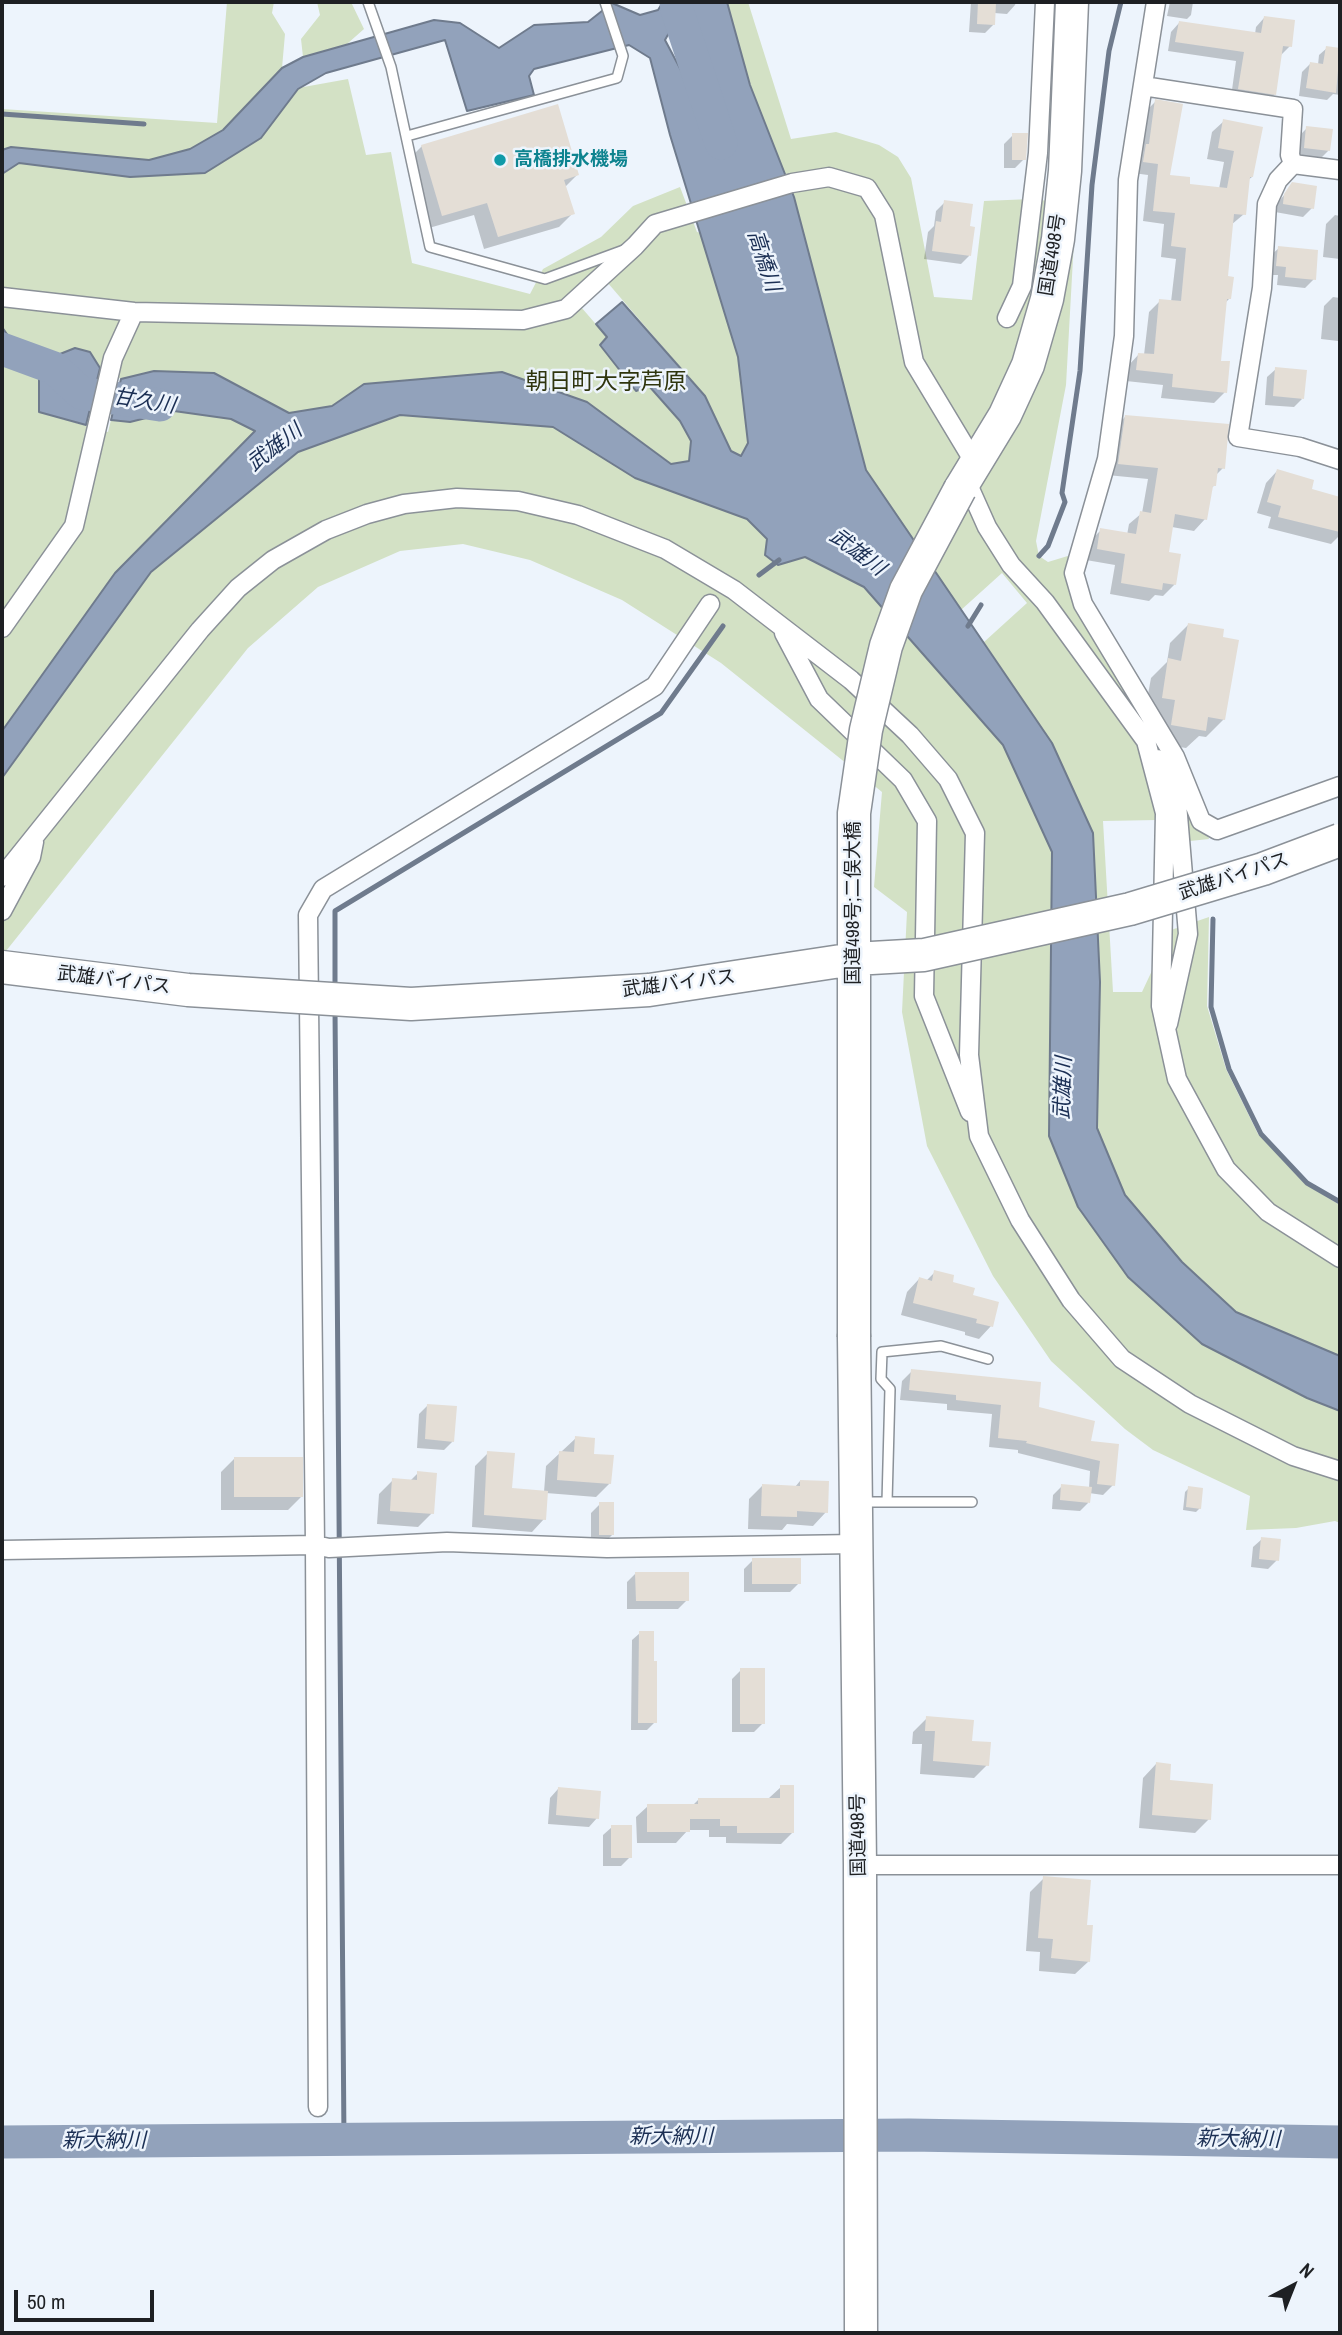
<!DOCTYPE html>
<html>
<head>
<meta charset="utf-8">
<style>
	body { margin:0 }
	#map { position:relative; width:1342px; height:2335px; overflow:hidden; background:#edf4fc; font-family:"Archivo Narrow",sans-serif }
	canvas { display:block }
	.frame { position:absolute; inset:0; border:4px solid #1e2023; pointer-events:none }
	.north { position:absolute; left:1258px; top:2251px; width:70px; height:70px; -webkit-text-stroke:5px #edf4fc; paint-order:stroke; rotate:42deg; font-size:19px; font-weight:700; line-height:28px; text-align:center; color:#1e2023 }
	.north::after { content:''; display:block; margin:auto; width:24px; height:32px; background:#1e2023; clip-path:polygon(50% 0,100% 100%,50% 72%,0 100%) }
	.scale { position:absolute; left:14px; top:2290px; width:140px; height:32px; box-sizing:border-box; border:4px solid #1e2023; border-top:0; padding-left:9px; font-size:21px; line-height:24px; white-space:nowrap; color:#1e2023; -webkit-text-stroke:5px #edf4fc; paint-order:stroke }
</style>
</head>
<body>
<div id="map">
<canvas width="1342" height="2335"></canvas>
<div class="frame"></div>
<div class="north">N</div>
<div class="scale">50 m</div>
</div>
<script>
const ctx = document.querySelector('canvas').getContext('2d');
ctx.lineJoin = 'round';
function paint(path, color) { ctx.fillStyle = color; ctx.fill(path, 'evenodd'); }
const poly = rows => new Path2D(rows.map(r => 'M' + r).join(''));
function strokePath(path, color, width, dash) { ctx.strokeStyle = color; ctx.lineWidth = width; ctx.lineCap = dash ? 'butt' : 'round'; ctx.setLineDash(dash || []); ctx.stroke(path); }
function label(font, color, halo, rows, align = 'center') {
  ctx.font = font + ' "Archivo Narrow","Noto Sans JP",sans-serif'; ctx.lineWidth = 5; ctx.setLineDash([]); ctx.textBaseline = 'middle'; ctx.strokeStyle = halo; ctx.fillStyle = color; for (const [text, x, y, turn = 0] of rows) {
    ctx.save(); ctx.translate(x, y); ctx.rotate((+turn || 0) * Math.PI / 180); ctx.textAlign = isNaN(turn) ? turn : align; if (halo) ctx.strokeText(text, 0, 0); ctx.fillText(text, 0, 0); ctx.restore();
  }
}
const green = poly([
	[227,2,274,2,272,13,285,34,282,68,223,130,190,149,149,160,11,147,2,150,2,109,217,123],
	[317,2,351,2,364,29,347,44,303,57,301,39,320,15],
	[727,2,748,2,791,139,836,132,879,145,898,157,911,178,934,297,972,300,984,201,1031,199,1076,204,1066,385,1036,541,1039,556,1048,562,1071,555,1089,602,1188,764,1209,839,1171,843,1157,820,1103,821,1113,992,1142,992,1171,930,1209,917,1207,1006,1226,1069,1258,1134,1305,1184,1340,1205,1340,1356,1236,1312,1182,1262,1125,1195,1097,1128,1100,982,1093,833,1052,743,984,642,1027,603,1002,573,961,610,866,470,794,197,750,85],
	[348,79,366,155,391,152,412,263,530,294,543,269,601,237,633,206,680,187,697,232,701,233,738,357,748,443,741,456,731,451,705,396,607,282,581,307,607,337,600,345,637,391,649,385,680,421,691,441,690,461,672,464,587,402,364,384,332,406,289,413,214,373,154,371,121,379,100,368,90,352,75,348,55,356,11,340,2,327,2,174,19,163,130,177,261,138,298,88],
	[2,363,39,378,39,412,108,432,111,420,130,422,174,411,231,419,256,430,115,573,2,731],
	[400,415,553,427,635,478,747,519,767,539,864,587,1004,745,1052,852,1049,1136,1078,1207,1128,1277,1202,1344,1307,1398,1340,1411,1340,1523,1335,1521,1296,1528,1246,1530,1250,1496,1153,1450,1125,1429,1051,1361,993,1276,927,1146,902,1012,907,912,874,887,882,792,721,663,622,600,530,560,463,544,400,551,318,587,248,648,2,956,2,778,151,572,298,452]
]);
const water = poly([
	[663,2,727,2,750,85,794,197,866,470,1052,743,1093,833,1100,982,1097,1128,1125,1195,1182,1262,1236,1312,1340,1356,1340,1411,1307,1398,1202,1344,1128,1277,1078,1207,1049,1136,1052,852,1003,745,864,587,805,557,778,565,765,555,767,539,747,519,635,478,553,427,400,415,298,452,151,572,2,778,2,731,115,573,255,431,231,419,174,411,130,422,111,420,121,379,154,371,214,373,289,413,332,406,364,384,502,372,587,402,671,464,689,461,691,441,680,421,649,386,636,391,600,345,607,337,596,324,622,302,705,396,731,451,741,456,748,443,738,357,670,135,650,58,629,45,534,69,529,76,534,95,467,111,445,40,326,73,298,89,261,138,205,173,130,177,19,163,2,174,2,150,11,147,149,160,190,149,223,130,282,68,303,57,434,20,460,23,499,48,534,25,588,22,612,3,640,15,658,10,663,2],
	[670,31,711,84,713,96,701,108,665,40,670,31],
	[2,327,11,340,55,356,75,348,90,352,100,368,86,425,39,412,39,378,2,363,2,327]
]);
const shadow = poly([
	[971,2,1016,2,1015,5,1007,14,994,13,994,24,985,33,969,32],
	[1170,2,1193,2,1191,15,1187,19,1167,16],
	[1264,18,1290,46,1280,56,1275,94,1266,103,1231,97,1236,61,1168,51,1171,32,1179,23,1255,34,1256,27],
	[1327,48,1340,50,1338,74,1340,74,1340,95,1333,94,1327,100,1299,96,1302,72,1310,64,1318,65,1319,55],
	[1156,101,1168,177,1188,186,1219,189,1224,162,1207,159,1212,132,1224,121,1252,177,1248,180,1244,214,1231,225,1226,278,1230,298,1225,303,1220,362,1225,392,1214,403,1161,398,1163,385,1126,381,1128,366,1139,354,1144,355,1149,312,1160,301,1171,302,1176,259,1161,257,1164,224,1143,221,1148,175,1133,173,1145,112],
	[1307,128,1329,150,1320,159,1296,156,1298,137],
	[1013,135,1024,159,1015,168,1004,168,1004,144],
	[422,146,577,175,565,187,573,213,559,227,484,249,474,215,429,228,408,160],
	[1293,184,1312,208,1303,217,1275,212,1276,205],
	[945,202,968,228,969,256,961,264,924,259,928,232,934,226,936,211],
	[1335,215,1340,216,1340,259,1323,257,1326,224],
	[1279,248,1314,279,1305,288,1277,285,1278,275,1269,275,1270,256],
	[1333,297,1340,298,1340,338,1338,341,1321,339,1324,306],
	[1276,369,1302,399,1294,407,1265,405,1267,377],
	[1125,417,1223,468,1215,476,1215,485,1210,489,1205,519,1194,531,1172,527,1167,553,1175,584,1163,596,1155,595,1149,601,1110,594,1115,565,1086,560,1089,542,1101,530,1127,535,1129,524,1142,513,1148,479,1107,475,1113,429],
	[1277,471,1309,490,1340,499,1340,535,1331,544,1268,528,1271,517,1257,513,1266,483],
	[1188,625,1224,719,1206,737,1199,736,1186,748,1153,743,1144,716,1151,678,1167,662,1170,643],
	[935,1272,971,1297,991,1326,979,1339,965,1335,965,1332,901,1315,907,1292,919,1279,926,1281],
	[912,1371,1037,1408,1089,1442,1117,1445,1113,1485,1103,1495,1089,1493,1088,1503,1080,1511,1052,1509,1053,1495,1062,1486,1089,1489,1090,1471,1018,1453,1018,1450,989,1447,992,1414,947,1410,947,1404,900,1400,902,1381],
	[428,1405,453,1441,444,1450,417,1448,419,1414],
	[576,1438,592,1455,610,1483,596,1497,546,1493,544,1519,532,1532,472,1527,475,1466,488,1453,510,1489,544,1492,546,1466],
	[234,1459,301,1497,288,1510,221,1510,221,1472],
	[418,1473,432,1513,418,1527,377,1524,379,1494,393,1480,410,1481],
	[800,1481,826,1512,813,1526,787,1524,782,1530,748,1529,749,1499,762,1486,795,1487],
	[1189,1488,1200,1508,1196,1512,1183,1510,1185,1492],
	[600,1504,613,1534,604,1543,591,1543,591,1513],
	[1262,1539,1277,1560,1268,1569,1251,1567,1253,1547],
	[753,1560,799,1583,790,1592,744,1592,744,1569],
	[636,1573,687,1600,678,1609,627,1609,627,1582],
	[640,1633,655,1722,647,1730,631,1730,632,1640],
	[741,1670,763,1723,754,1732,732,1732,732,1679],
	[927,1718,970,1742,987,1765,974,1778,920,1774,922,1744,912,1744,913,1732],
	[1156,1764,1168,1782,1209,1819,1195,1833,1139,1828,1143,1778],
	[781,1787,793,1832,781,1844,726,1843,726,1837,709,1837,709,1830,688,1830,676,1843,637,1843,636,1817,648,1806,692,1806,698,1800,769,1798],
	[558,1789,597,1818,589,1827,548,1824,550,1798],
	[612,1827,630,1857,621,1866,603,1866,603,1835],
	[1044,1878,1085,1926,1089,1961,1075,1974,1039,1971,1040,1952,1026,1951,1030,1892]
]);
const stream = poly([
	[2,114,144,124],
	[1039,556,1048,546,1065,502,1062,493,1080,371,1092,185,1109,51,1121,2],
	[759,575,779,560],
	[968,626,981,605],
	[1213,919,1211,1007,1229,1069,1261,1134,1307,1183,1340,1202],
	[335,989,335,911,661,713,723,626],
	[335,1009,344,2140]
]);
const river = poly([
	[676,2,677,10,721,143],
	[2,349,54,368,81,393,160,405],
	[2,2142,909,2135,1340,2142]
]);
const building = poly([
	[978,2,996,2,995,25,977,24],
	[1264,16,1295,20,1292,47,1283,46,1276,95,1238,89,1244,52,1175,42,1179,21,1261,33],
	[1326,46,1340,48,1336,93,1306,88,1310,62,1323,64],
	[1155,99,1183,104,1170,175,1190,177,1190,184,1227,188,1234,151,1218,148,1223,119,1263,127,1253,177,1250,177,1246,215,1234,214,1228,276,1234,277,1231,299,1227,299,1221,361,1230,361,1227,393,1172,387,1173,374,1136,370,1138,353,1154,354,1159,299,1181,301,1186,248,1171,246,1175,213,1153,211,1158,164,1143,162,1146,144,1149,144],
	[558,104,579,175,564,180,575,214,498,237,487,203,442,216,421,145],
	[1306,126,1333,129,1330,151,1304,148],
	[1012,133,1028,133,1026,160,1012,160],
	[1292,182,1317,186,1314,209,1283,204,1284,194],
	[944,200,973,204,970,226,975,227,971,256,932,251,936,221,941,222],
	[1278,246,1318,250,1316,280,1285,277,1286,267,1276,266],
	[1275,367,1307,370,1304,399,1273,396],
	[1125,415,1229,424,1225,469,1218,468,1216,486,1213,486,1207,520,1175,514,1169,552,1181,554,1176,585,1163,583,1162,590,1121,583,1125,554,1097,549,1100,528,1136,534,1140,511,1151,513,1158,468,1118,464],
	[1277,469,1314,480,1312,489,1340,497,1340,532,1278,517,1281,506,1267,502],
	[1188,623,1224,629,1223,637,1239,640,1225,720,1208,717,1206,731,1171,725,1175,700,1162,698,1168,658,1181,661],
	[934,1270,954,1275,953,1282,975,1288,973,1295,999,1302,993,1327,976,1323,977,1319,913,1303,919,1277,932,1281],
	[911,1369,1041,1382,1039,1407,1095,1421,1091,1441,1119,1444,1115,1486,1097,1484,1100,1461,1026,1443,1027,1441,998,1438,1001,1405,956,1400,956,1395,909,1390],
	[427,1404,457,1406,454,1442,425,1439],
	[575,1436,595,1438,594,1454,614,1455,611,1484,557,1480,559,1451,574,1452],
	[487,1451,515,1453,512,1488,548,1491,546,1520,484,1515],
	[234,1457,303,1457,303,1497,234,1497],
	[417,1471,437,1473,434,1514,390,1511,392,1478,417,1480],
	[800,1480,829,1481,828,1513,797,1511,797,1517,761,1516,762,1484,800,1486],
	[1061,1484,1092,1487,1090,1503,1060,1500],
	[1188,1486,1203,1488,1201,1509,1186,1507],
	[599,1502,614,1502,614,1535,599,1535],
	[1261,1537,1281,1539,1279,1561,1259,1559],
	[752,1558,801,1558,801,1584,752,1584],
	[635,1572,689,1572,689,1601,636,1601],
	[639,1631,654,1631,654,1661,657,1661,657,1723,638,1723],
	[740,1668,765,1668,765,1724,740,1724],
	[926,1716,974,1720,972,1741,991,1742,989,1766,933,1761,935,1731,925,1731],
	[1156,1762,1171,1764,1170,1780,1213,1784,1211,1820,1152,1815],
	[780,1785,794,1785,794,1833,737,1833,737,1826,720,1826,720,1819,690,1819,690,1832,647,1832,647,1804,698,1804,698,1798,780,1798],
	[558,1787,601,1791,599,1819,556,1815],
	[611,1825,632,1825,632,1858,611,1858],
	[1043,1876,1091,1880,1087,1925,1093,1925,1090,1962,1051,1958,1053,1939,1038,1938]
]);
const lane = poly([
	[368,2,391,67,430,247,545,279,624,250],
	[407,136,617,78,623,56,605,2],
	[860,1502,972,1502],
	[887,1502,890,1389,881,1379,882,1352,941,1346,988,1359]
]);
const street = poly([
	[1156,2,1128,180,1124,336,1107,459,1074,573,1083,604,1175,757,1201,821,1217,830,1340,786],
	[1143,86,1293,109,1290,155,1293,164,1340,170],
	[1293,164,1278,180,1267,204,1262,288,1238,437,1300,447,1340,460],
	[2,297,134,312,523,320,566,309,635,246,655,224,792,183,829,177,867,188,884,215,914,362,976,465],
	[1007,318,1022,286,1038,153,1045,2],
	[966,480,987,527,1011,565,1045,602,1146,741,1165,813,1161,1006,1177,1079,1226,1169,1268,1212,1340,1258],
	[2,628,74,526,113,358,134,312],
	[784,633,819,699,903,780,927,821,924,996,970,1112],
	[1157,759,1176,792,1188,934,1168,1024],
	[2,877,200,630,238,588,273,560,326,530,367,514,404,504,457,498,518,501,578,515,665,549,734,590,851,680,910,735,948,779,975,833,969,1055,979,1136,1020,1220,1071,1300,1122,1359,1190,1404,1293,1456,1340,1471],
	[2,911,31,857,34,842],
	[2,1550,315,1545,329,1548,447,1542,607,1548,855,1544],
	[860,1865,1340,1865],
	[318,2107,315,1545,308,915,323,889,655,686,710,604]
]);
const highway = poly([
	[960,489,1005,415,1028,365,1047,299,1058,239,1065,171,1072,2],
	[854,1337,860,1865,861,2333]
]);
const highwayBridge = poly([
	[2,967,188,990,411,1004,649,990,854,959,924,955,1130,909,1263,869,1340,840],
	[854,1337,854,813,866,730,886,646,906,590,960,489]
]);
const markers = [
	[500,160,7,"#0f9aa8"]
];
const cultureNames = [
	["高橋排水機場",514,160]
];
const streetNames = [
	["国道498号",1053,255,-81],
	["武雄バイパス",1234,877,-18],
	["国道498号;二俣大橋",854,903,-90],
	["武雄バイパス",114,981,7],
	["武雄バイパス",679,984,-7],
	["国道498号",859,1835,-91]
];
const waterNames = [
	["高橋川",763,261,72],
	["甘久川",144,402,9],
	["武雄川",275,448,-38],
	["武雄川",857,553,37],
	["武雄川",1064,1088,-88],
	["新大納川",671,2137],
	["新大納川",1238,2140,1],
	["新大納川",104,2141]
];
const quarterNames = [
	["朝日町大字芦原",606,383]
];
paint(green, '#d3e1c5');
paint(water, '#92a2bb');
strokePath(water, '#6f7b8d', 2);
paint(shadow, '#0003');
strokePath(stream, '#6f7b8d', 5);
strokePath(river, '#92a2bb', 33);
paint(building, '#e4ded6');
strokePath(lane, '#8b9198', 12);
strokePath(street, '#8b9198', 21);
strokePath(highway, '#8b9198', 35);
strokePath(lane, '#fff', 9);
strokePath(street, '#fff', 18);
strokePath(highway, '#fff', 32);
strokePath(highwayBridge, '#8b9198', 35, []);
strokePath(highwayBridge, '#fff', 32);
for (const [x, y, r, color] of markers) { const dot = new Path2D(); dot.arc(x, y, r, 0, 2 * Math.PI); ctx.fillStyle = color; ctx.fill(dot); strokePath(dot, '#edf4fc', 2.5); }
label('bold 19px', '#0d838f', '#edf4fc', cultureNames, 'left');
label('19px', '#1e2023', '#edf4fc', streetNames);
label('italic 21px', '#1b2f54', '#edf4fc', waterNames);
label('23px', '#2f350d', '#edf4fc', quarterNames);
</script>
</body>
</html>
